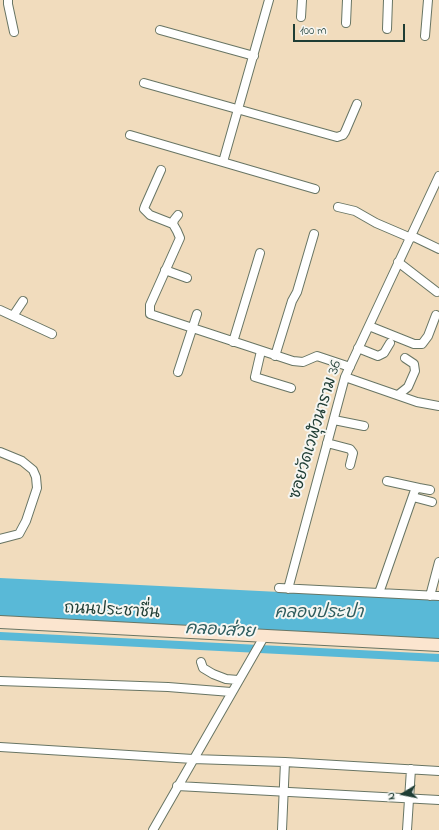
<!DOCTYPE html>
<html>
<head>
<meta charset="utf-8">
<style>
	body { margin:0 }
	#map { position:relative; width:439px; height:830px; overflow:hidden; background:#f1dcbd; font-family:"Indie Flower",sans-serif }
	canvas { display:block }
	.north { position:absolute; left:383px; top:774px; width:40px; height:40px; -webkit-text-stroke:3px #f6f6f2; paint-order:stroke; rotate:260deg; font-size:11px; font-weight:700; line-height:16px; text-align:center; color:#1f3d34 }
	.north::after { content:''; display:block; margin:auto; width:14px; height:18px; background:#1f3d34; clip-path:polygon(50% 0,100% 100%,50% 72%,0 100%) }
	.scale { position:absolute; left:293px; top:24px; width:112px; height:18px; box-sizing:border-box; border:2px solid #1f3d34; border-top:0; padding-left:5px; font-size:12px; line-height:14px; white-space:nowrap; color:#1f3d34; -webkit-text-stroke:3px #f6f6f2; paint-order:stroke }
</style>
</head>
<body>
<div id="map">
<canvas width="439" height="830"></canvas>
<div class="north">N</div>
<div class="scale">100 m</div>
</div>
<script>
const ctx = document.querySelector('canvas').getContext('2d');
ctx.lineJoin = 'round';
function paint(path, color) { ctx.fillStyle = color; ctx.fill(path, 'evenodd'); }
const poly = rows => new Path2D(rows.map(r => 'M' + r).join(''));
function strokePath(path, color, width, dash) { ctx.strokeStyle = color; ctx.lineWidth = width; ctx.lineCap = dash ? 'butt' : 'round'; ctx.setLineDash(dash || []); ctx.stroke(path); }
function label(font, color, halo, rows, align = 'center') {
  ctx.font = font + ' "Indie Flower","Playpen Sans Thai",sans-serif'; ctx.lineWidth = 4; ctx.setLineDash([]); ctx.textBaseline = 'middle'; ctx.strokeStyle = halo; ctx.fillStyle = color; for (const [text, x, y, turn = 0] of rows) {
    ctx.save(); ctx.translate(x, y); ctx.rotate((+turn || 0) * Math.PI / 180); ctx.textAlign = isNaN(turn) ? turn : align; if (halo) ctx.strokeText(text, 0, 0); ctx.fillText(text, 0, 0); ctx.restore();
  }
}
const water = poly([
	[0,578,439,600,439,639,0,617]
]);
const canal = poly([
	[0,636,439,658]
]);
const street = poly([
	[8,0,8,4,14,32],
	[301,17,302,0],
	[346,23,347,0],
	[387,29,388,0],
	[160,30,254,56],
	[425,36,428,0],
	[144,83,337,137,343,135,345,132,357,104],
	[130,135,315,189],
	[223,162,269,0],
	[161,170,145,206,144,209,150,215,173,224],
	[338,207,355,211,376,223,411,238],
	[178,215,174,220,173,224,177,231,180,238,150,305,150,314,293,361,303,362,317,356,350,367],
	[412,236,439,249],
	[398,262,437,292],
	[165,270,187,278],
	[0,310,52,334],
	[13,316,23,301],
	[369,326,414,344,422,344,428,336,436,315],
	[233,342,260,253],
	[358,348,378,356,384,353,390,343],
	[261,351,255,377,291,388],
	[275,356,292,301,297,292,314,234],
	[178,372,197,314],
	[345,377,417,402,439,406],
	[398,395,408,387,415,371,414,364,405,358],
	[334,420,364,426],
	[327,443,350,449,353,453,350,465],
	[0,452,22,461,33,470,36,477,37,488,26,521,19,534,0,539],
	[387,481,419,488],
	[413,497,432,502],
	[279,588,439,596],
	[288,589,345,377,439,176],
	[379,593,415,490,419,488,430,490],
	[430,596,439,562],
	[201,662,203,668,213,674,226,679,238,680],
	[0,681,168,687,231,692],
	[0,747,193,759,285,762,439,771],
	[177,786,439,800],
	[153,830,265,635],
	[282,830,285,762],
	[407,830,411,769]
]);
const secondary = poly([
	[0,622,439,645]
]);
const streetNames = [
	["ซอยวัดเวฬุวนาราม 36",317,430,-73],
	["ถนนประชาชื่น",112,612,3]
];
const waterNames = [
	["คลองประปา",319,614],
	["คลองส่วย",220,632,3]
];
paint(water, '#59b9d7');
strokePath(canal, '#59b9d7', 8);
strokePath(street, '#687564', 10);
strokePath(secondary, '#687564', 14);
strokePath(street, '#fff', 8);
strokePath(secondary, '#fbe5cf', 12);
label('16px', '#1f3d34', '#f6f6f2', streetNames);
label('italic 17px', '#2e5c5d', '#f6f6f2', waterNames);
</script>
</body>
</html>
